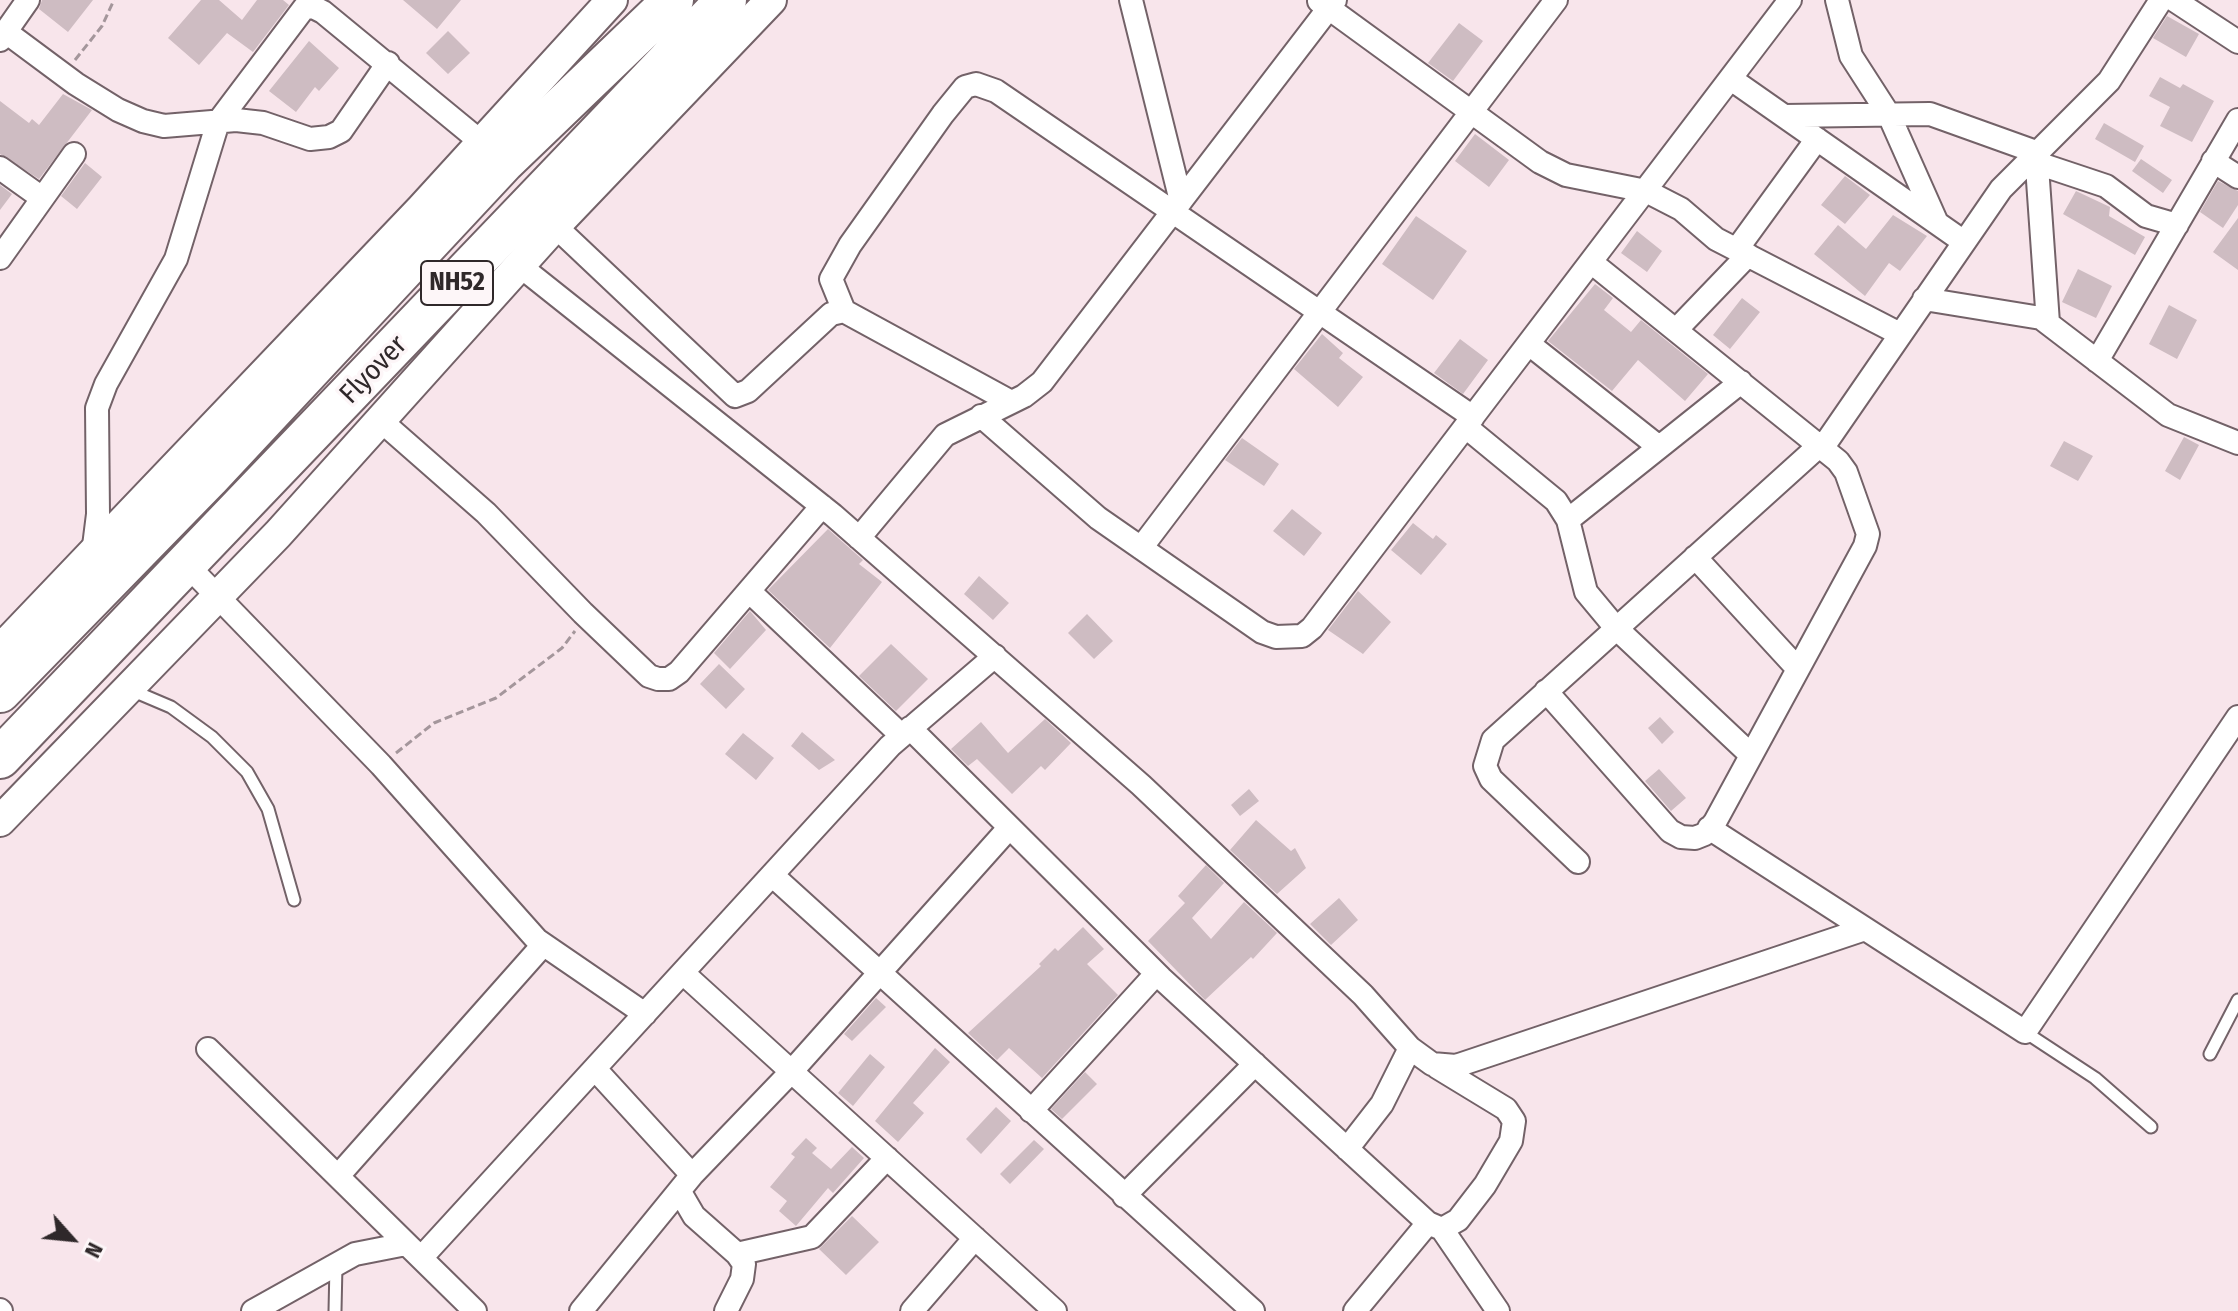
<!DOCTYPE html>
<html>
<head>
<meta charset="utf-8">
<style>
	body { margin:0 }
	#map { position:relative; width:2238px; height:1311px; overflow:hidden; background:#f8e5eb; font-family:"Fira Sans Condensed",sans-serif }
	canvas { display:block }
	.north { position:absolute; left:32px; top:1199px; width:80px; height:80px; -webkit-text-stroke:6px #fdf6f8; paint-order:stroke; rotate:117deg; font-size:22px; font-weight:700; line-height:32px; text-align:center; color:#2f282a }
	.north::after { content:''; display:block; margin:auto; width:28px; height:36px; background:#2f282a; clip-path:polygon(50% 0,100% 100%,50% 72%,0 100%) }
</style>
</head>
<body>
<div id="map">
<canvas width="2238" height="1311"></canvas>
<div class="north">N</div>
</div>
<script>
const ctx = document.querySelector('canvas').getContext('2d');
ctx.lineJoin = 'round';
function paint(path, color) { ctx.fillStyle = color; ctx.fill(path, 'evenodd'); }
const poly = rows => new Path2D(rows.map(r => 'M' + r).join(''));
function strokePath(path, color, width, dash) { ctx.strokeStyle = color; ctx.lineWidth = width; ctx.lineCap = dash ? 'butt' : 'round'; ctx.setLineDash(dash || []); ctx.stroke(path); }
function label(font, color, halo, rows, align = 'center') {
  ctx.font = font + ' "Fira Sans Condensed",sans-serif'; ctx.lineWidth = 7; ctx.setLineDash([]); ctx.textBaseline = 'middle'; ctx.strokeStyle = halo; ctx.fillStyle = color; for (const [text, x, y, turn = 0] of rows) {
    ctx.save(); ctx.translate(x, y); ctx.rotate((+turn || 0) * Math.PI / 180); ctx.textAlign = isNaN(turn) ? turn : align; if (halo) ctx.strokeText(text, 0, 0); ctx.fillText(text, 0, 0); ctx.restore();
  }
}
const building = poly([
	[42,0,93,0,68,32,39,9],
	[201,0,219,0,242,20,257,0,283,0,289,5,253,52,227,33,199,65,168,38],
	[403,0,461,0,437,29],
	[2167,16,2199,34,2186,57,2153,38],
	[1459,23,1483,41,1453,81,1428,63],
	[448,31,470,53,448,74,426,53],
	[309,41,339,68,319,91,315,87,296,112,269,91],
	[2160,77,2180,88,2183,84,2214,101,2192,142,2160,126,2170,107,2149,96],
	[63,94,92,110,39,179,0,154,0,101,29,123,32,119,39,125],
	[2104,123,2144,146,2135,162,2095,139],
	[1475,134,1509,160,1489,187,1455,161],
	[2141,159,2172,180,2163,193,2132,171],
	[85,163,102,177,77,209,61,196],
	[1845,176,1870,195,1845,224,1821,205],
	[2218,181,2238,191,2238,205,2223,228,2200,212],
	[0,185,12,194,0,210],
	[2076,191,2110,207,2109,216,2145,237,2135,255,2063,214],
	[1893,215,1927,236,1900,271,1889,263,1865,296,1814,254,1838,225,1866,249],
	[1416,216,1467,251,1433,300,1382,264],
	[2238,218,2238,270,2213,252],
	[1637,231,1662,251,1647,272,1621,253],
	[2078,269,2112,286,2096,318,2062,302],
	[1595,284,1613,298,1604,310,1631,332,1641,320,1708,374,1685,401,1638,360,1612,391,1548,341],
	[1742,298,1760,312,1730,349,1713,335],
	[2169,305,2197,320,2177,359,2149,344],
	[1322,334,1343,353,1339,358,1363,377,1338,407,1294,369],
	[1460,339,1488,360,1463,394,1434,373],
	[2184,437,2199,445,2180,480,2165,471],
	[1242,438,1279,464,1264,486,1225,460],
	[2064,441,2093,456,2078,481,2050,466],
	[1292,509,1322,533,1304,556,1273,531],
	[1413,523,1433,539,1436,535,1447,544,1421,575,1391,550],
	[828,529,863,560,859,564,882,582,830,648,768,590],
	[979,576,1009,603,993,620,964,594],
	[1358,591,1391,622,1363,654,1328,630],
	[750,611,766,630,730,669,714,653],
	[1087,614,1113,641,1094,659,1068,633],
	[891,644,928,679,896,711,859,676],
	[719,664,745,689,726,709,700,684],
	[1660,717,1674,732,1662,744,1648,728],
	[1045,719,1071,743,1045,770,1041,766,1012,794,977,759,968,766,951,749,981,722,1008,753],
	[802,732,835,760,819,770,791,746],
	[743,733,774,758,756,780,725,754],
	[1659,769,1686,798,1671,811,1645,781],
	[1249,789,1259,801,1240,816,1231,805],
	[1256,820,1291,851,1295,848,1306,868,1277,894,1230,850],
	[1206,865,1224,883,1192,918,1211,939,1244,902,1277,933,1253,959,1251,957,1205,1000,1148,941,1185,903,1178,896],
	[1339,898,1358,920,1331,945,1310,924],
	[1083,927,1104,949,1087,964,1118,995,1042,1078,1009,1048,997,1060,968,1033,1041,966,1039,964,1055,948,1058,951],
	[876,998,886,1007,852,1041,844,1034],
	[935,1048,950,1062,913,1103,924,1113,898,1142,875,1121],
	[870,1054,885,1067,853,1106,838,1093],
	[1085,1072,1097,1084,1062,1119,1051,1109],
	[996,1107,1011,1121,981,1154,966,1139],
	[806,1138,817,1148,812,1153,831,1169,852,1147,864,1158,833,1193,828,1188,796,1226,779,1211,787,1201,770,1187,795,1157,791,1154],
	[1034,1140,1044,1149,1010,1184,1000,1174],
	[852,1216,879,1242,846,1275,819,1249]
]);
const path = poly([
	[75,60,102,26,114,0],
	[396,753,434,723,496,698,562,648,575,631]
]);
const lane = poly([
	[131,690,171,707,212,737,247,772,268,809,294,900],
	[2025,1032,2095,1078,2151,1127],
	[2210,1054,2238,1000],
	[335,1311,336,1265]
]);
const street = poly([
	[1131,0,1181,201],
	[1837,0,1851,56,1889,115,1937,223],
	[2174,0,2238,42],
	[1319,1,1540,162,1566,175,1646,191,1681,209,1716,239,1900,334],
	[6,32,76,84,118,110,143,121,164,126,236,120,263,123,310,139,329,137,341,131,388,63],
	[0,40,28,0],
	[1731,79,1964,242],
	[1784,116,1930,114,2036,152,2048,323],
	[2213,161,2238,177],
	[2037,163,2106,186,2146,216,2177,225],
	[0,168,42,198],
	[555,226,735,396,748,391,831,314,844,311,1011,402],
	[1737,249,1817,139],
	[0,258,74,154],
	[520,266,833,515,1141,785,1363,995,1410,1048,1432,1064,1456,1066,1865,929],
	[1924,299,2041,318,2168,415,2238,443],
	[844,311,831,279,850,245,943,114,965,87,976,84,996,91,1473,417],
	[1676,330,1748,255],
	[1529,344,1659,447],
	[2097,361,2238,120],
	[981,416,1098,518,1262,632,1276,637,1302,636,1312,628,1790,0],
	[380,420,486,513,583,613,649,676,658,679,669,679,679,672,822,506],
	[1466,427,1556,501,1568,520,1586,592,1616,628,1751,755],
	[1823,447,2001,189,2109,81,2161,0],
	[1568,520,1741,382],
	[859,538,945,435,1024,396,1042,382,1335,0],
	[1141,548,1556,0],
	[93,554,98,514,97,408,106,384,176,259,218,122,304,8,313,7,323,12,492,151],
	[1695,557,1798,669],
	[188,566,381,765,537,940,645,1014],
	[749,591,901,735],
	[1546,691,1670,831,1681,837,1695,838,1705,834,1715,822,1865,546,1868,534,1846,472,1838,461,1591,262],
	[910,728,1161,978,1428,1223,1442,1229,1458,1220,1485,1185,1511,1141,1514,1121,1506,1109,1437,1067],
	[1709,828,2025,1032,2238,717],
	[1578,862,1491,779,1485,766,1493,740,1820,445],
	[772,875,1253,1311],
	[683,973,1055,1311],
	[208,1049,475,1311],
	[595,1069,692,1175],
	[1031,1111,1156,974],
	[1347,1149,1382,1104,1410,1048],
	[338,1176,543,945],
	[680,1192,694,1216,737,1254,744,1264,742,1279,726,1311],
	[1124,1196,1255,1064],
	[1442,1229,1498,1311],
	[737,1254,812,1237,887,1158],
	[421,1258,890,746,995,656],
	[0,1310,1,1311],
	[253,1311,355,1254,406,1244],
	[581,1311,692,1175,791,1072,1009,828],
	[912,1311,975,1238],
	[1355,1311,1428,1223]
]);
const secondary = poly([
	[0,650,421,209,612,0],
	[0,821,278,534,555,226,771,0]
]);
const highway = poly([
	[0,692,209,478,504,162,673,0],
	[0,758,726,0]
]);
const shields = [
	[457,283,72]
];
const shieldNames = [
	["NH52",457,283]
];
const streetNames = [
	["Flyover",374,370,-46]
];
paint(building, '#cebcc2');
strokePath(lane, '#736268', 15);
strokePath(street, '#736268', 26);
strokePath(secondary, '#736268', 34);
strokePath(highway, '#736268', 44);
strokePath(path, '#a4969b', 3, [8, 4]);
strokePath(lane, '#fff', 11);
strokePath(street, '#fff', 22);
strokePath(secondary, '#fff', 30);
strokePath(highway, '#fff', 40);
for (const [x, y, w] of shields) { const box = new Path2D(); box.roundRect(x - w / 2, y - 22, w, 44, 6); ctx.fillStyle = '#fdf6f8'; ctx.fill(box); strokePath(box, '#2f282a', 2); }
label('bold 26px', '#2f282a', null, shieldNames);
label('28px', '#2f282a', '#fdf6f8', streetNames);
</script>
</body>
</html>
